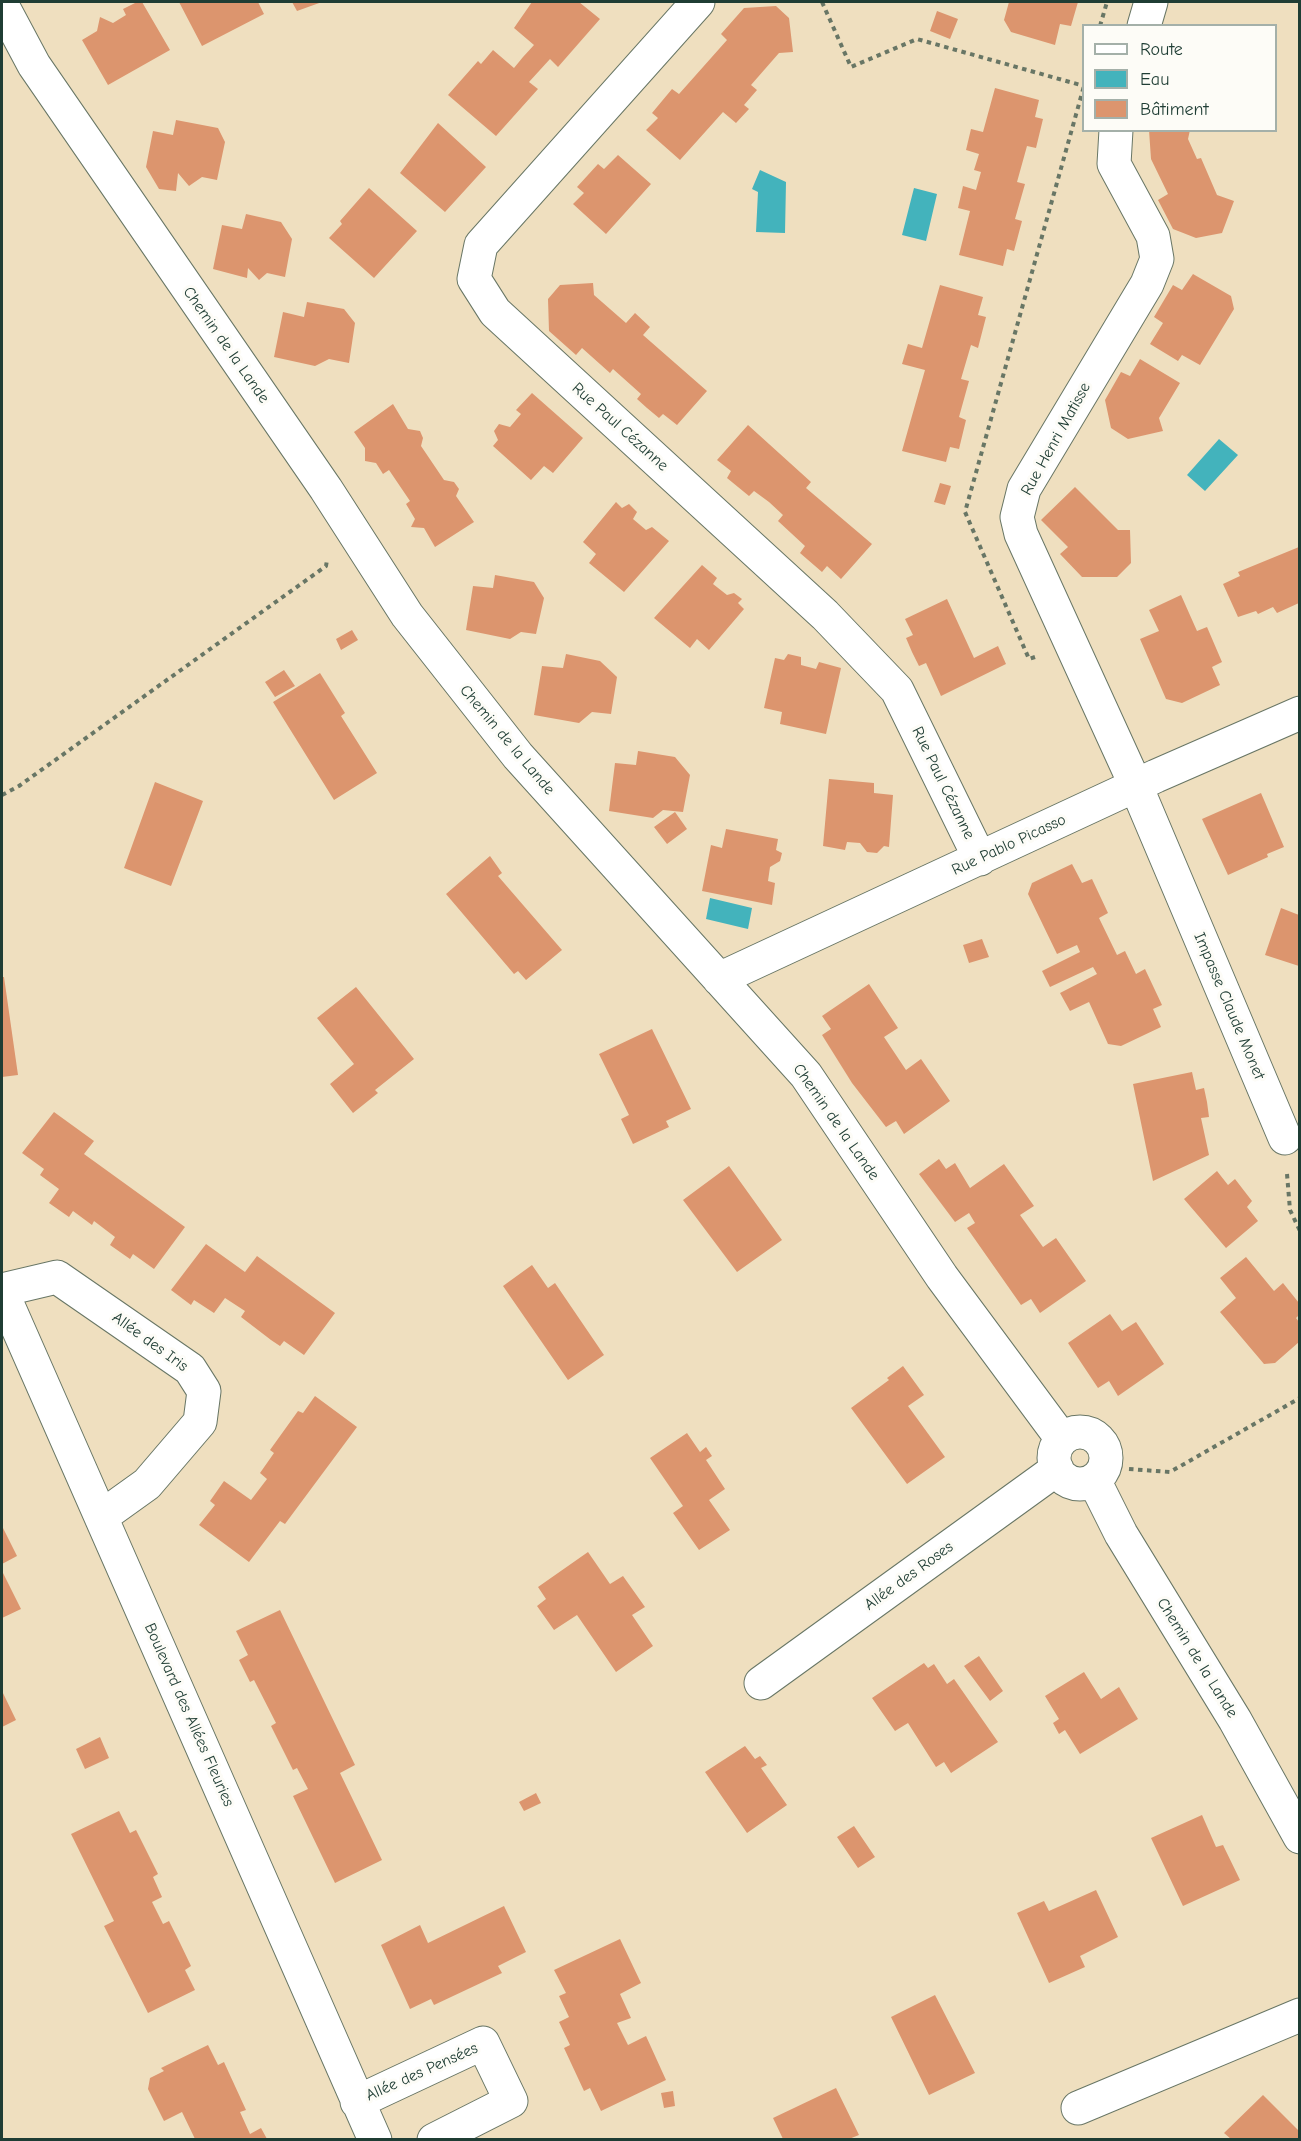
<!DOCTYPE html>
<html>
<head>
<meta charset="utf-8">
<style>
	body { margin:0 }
	#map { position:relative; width:1301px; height:2141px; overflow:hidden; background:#efdfbf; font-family:"Comic Neue",sans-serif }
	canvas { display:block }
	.frame { position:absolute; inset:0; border:3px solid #1f3d34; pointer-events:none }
	.legend { position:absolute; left:1082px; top:24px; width:195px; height:108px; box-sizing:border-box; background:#fdfcf7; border:2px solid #a4b0a9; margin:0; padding:8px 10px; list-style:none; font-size:18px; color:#1f3d34 }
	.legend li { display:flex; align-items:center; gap:12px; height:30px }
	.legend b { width:30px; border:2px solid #a4b0a9 }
</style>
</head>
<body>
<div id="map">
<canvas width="1301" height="2141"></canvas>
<div class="frame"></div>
<ul class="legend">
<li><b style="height:8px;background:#fff"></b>Route</li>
<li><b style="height:16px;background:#43b3bc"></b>Eau</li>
<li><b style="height:16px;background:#dc956e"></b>Bâtiment</li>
</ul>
</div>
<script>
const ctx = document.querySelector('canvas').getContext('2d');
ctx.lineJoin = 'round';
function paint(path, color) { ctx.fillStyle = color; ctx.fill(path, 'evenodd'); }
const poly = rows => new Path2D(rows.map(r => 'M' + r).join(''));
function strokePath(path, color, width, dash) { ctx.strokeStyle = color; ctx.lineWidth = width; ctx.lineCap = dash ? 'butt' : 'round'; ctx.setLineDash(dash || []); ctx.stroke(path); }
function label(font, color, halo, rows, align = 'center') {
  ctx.font = font + ' "Comic Neue",sans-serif'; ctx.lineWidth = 6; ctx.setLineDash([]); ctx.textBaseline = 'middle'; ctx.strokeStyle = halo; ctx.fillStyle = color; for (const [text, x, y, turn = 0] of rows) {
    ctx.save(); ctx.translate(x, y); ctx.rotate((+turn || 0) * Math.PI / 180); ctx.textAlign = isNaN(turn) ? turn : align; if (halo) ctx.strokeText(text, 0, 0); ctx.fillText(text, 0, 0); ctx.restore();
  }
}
const water = poly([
	[760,170,786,182,785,233,756,232,758,192,752,189],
	[914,188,937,194,926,241,902,235],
	[1219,439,1238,455,1205,491,1187,475],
	[710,898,752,908,748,929,706,919]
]);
const building = poly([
	[137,2,142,2,170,50,108,85,82,40,97,31,100,17,113,23,126,15,123,9],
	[179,2,258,2,264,14,202,46],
	[292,2,322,2,297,11],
	[532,2,579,2,600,19,558,67,550,59,529,82,538,89,496,136,448,95,478,61,481,64,493,50,514,68,523,57,534,45,514,28],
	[1009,2,1078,2,1071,26,1060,24,1055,45,1011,32,1004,20],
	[776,6,789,18,793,52,779,53,751,85,757,90,744,105,749,109,736,123,723,112,680,160,646,130,658,118,652,113,672,89,679,94,727,40,721,34,744,8],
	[937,11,958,19,950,39,930,31],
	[995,88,1039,100,1035,117,1043,119,1036,148,1027,146,1017,182,1025,184,1015,219,1022,221,1014,251,1007,249,1003,266,959,255,970,211,958,208,963,186,976,190,981,172,974,170,979,154,966,150,971,129,983,132],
	[176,120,218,128,225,142,217,180,202,177,189,186,178,173,176,191,159,189,146,167,153,131,173,135],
	[438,123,486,167,445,212,400,173],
	[1149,130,1190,130,1188,139,1197,159,1201,158,1217,195,1234,201,1222,233,1196,238,1173,229,1158,200,1168,194,1151,159],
	[618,155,651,184,606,234,573,204,584,193,577,187,598,164,604,169],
	[369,188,417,231,374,278,329,238,342,224,340,221],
	[246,214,281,222,292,239,285,277,267,273,259,280,248,268,247,278,213,269,222,225,242,229],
	[1193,274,1231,296,1234,309,1200,365,1182,355,1178,361,1150,344,1163,323,1154,317,1173,285,1182,290],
	[593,283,594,295,626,323,635,313,650,327,643,335,707,391,677,425,663,414,659,418,647,408,637,399,641,394,613,369,610,373,582,348,576,355,549,331,548,299,560,285],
	[940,285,983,297,978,315,986,317,978,348,971,345,961,379,969,381,959,417,966,420,959,449,950,447,946,462,902,451,925,370,902,364,908,344,922,348],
	[307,302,344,309,355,323,349,363,329,359,315,366,274,357,283,312,304,317],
	[1140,359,1180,383,1159,418,1163,431,1128,439,1111,428,1105,400,1121,372,1130,376],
	[532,393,583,438,553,473,544,466,531,480,493,446,498,440,494,431,499,424,510,427,521,414,516,410],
	[393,404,408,429,420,431,423,438,421,446,444,480,454,482,459,489,456,496,474,522,435,547,424,528,411,527,415,519,406,504,410,501,389,470,383,474,376,463,365,461,365,448,354,432],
	[748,425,811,482,806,488,872,544,841,579,827,566,822,572,800,553,805,546,778,521,783,515,769,502,754,491,749,496,727,478,731,471,717,460],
	[940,483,951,486,945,505,934,502],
	[1075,487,1118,530,1130,530,1131,563,1117,577,1082,577,1060,554,1068,547,1041,520],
	[616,502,622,508,629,504,637,512,633,519,646,530,652,527,669,541,624,592,589,563,596,554,583,542],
	[1299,547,1299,603,1277,613,1273,607,1258,614,1256,611,1238,617,1223,584,1240,576,1238,572],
	[702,565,717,578,713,584,727,595,734,593,742,599,738,603,744,609,709,650,697,639,690,648,654,618],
	[495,575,534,582,544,598,536,634,521,632,510,639,466,630,473,586,493,588],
	[1181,595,1197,631,1207,627,1222,662,1212,667,1220,685,1182,703,1166,699,1140,639,1159,631,1149,610],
	[947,599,974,658,998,646,1006,664,941,696,926,663,919,666,912,652,906,638,913,635,905,619],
	[352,630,358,640,341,650,336,639],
	[566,654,600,661,617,677,611,714,592,712,579,723,534,715,542,666,563,668],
	[788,654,801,657,801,665,816,669,819,662,841,668,826,734,780,724,782,712,764,708,775,658,784,660],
	[284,670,295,686,275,697,265,682],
	[320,673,345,713,341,716,377,773,334,800,273,702],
	[638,751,675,757,690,775,683,812,663,810,653,818,609,811,615,763,636,765],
	[829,779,874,783,874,793,893,795,889,847,884,846,877,853,867,852,860,843,847,842,845,850,823,846],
	[155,782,203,801,171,886,124,868],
	[1261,793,1284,847,1267,854,1268,857,1228,875,1202,819],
	[675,812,687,829,667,844,654,827],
	[726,829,778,839,776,850,782,853,780,861,770,867,768,881,775,883,772,905,702,891,711,845,722,848],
	[490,856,502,873,498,876,562,950,526,980,518,971,514,974,446,894],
	[1072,864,1082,883,1092,879,1108,913,1099,918,1117,955,1125,951,1136,974,1145,969,1162,1005,1153,1009,1161,1027,1121,1046,1108,1044,1089,1002,1070,1011,1060,993,1097,974,1093,967,1050,987,1042,971,1080,952,1077,945,1057,954,1028,894,1032,883],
	[1281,908,1299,915,1299,966,1265,955],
	[982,939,989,957,969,963,963,945],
	[2,977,4,977,18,1075,2,1077],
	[869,984,898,1028,884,1037,906,1070,921,1059,950,1101,904,1134,896,1121,886,1127,852,1083,822,1035,831,1029,822,1016],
	[356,987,414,1059,375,1090,378,1093,353,1113,330,1084,354,1064,317,1018],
	[652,1029,691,1109,666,1121,669,1127,633,1144,621,1119,629,1115,599,1054],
	[1192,1072,1196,1090,1204,1088,1207,1102,1209,1117,1201,1118,1209,1155,1153,1181,1133,1084],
	[54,1112,94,1141,84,1154,185,1227,154,1269,133,1254,130,1259,110,1245,115,1237,94,1221,92,1225,73,1211,69,1217,49,1203,59,1189,40,1175,44,1169,22,1153],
	[939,1159,946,1169,955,1163,970,1188,1004,1164,1034,1206,1020,1215,1043,1247,1056,1238,1086,1281,1040,1313,1031,1299,1021,1305,967,1228,975,1223,969,1213,955,1222,919,1174],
	[729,1166,782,1240,737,1272,683,1200],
	[1217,1171,1228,1185,1235,1179,1252,1201,1247,1207,1258,1221,1226,1248,1184,1199],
	[206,1244,245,1272,257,1256,335,1313,304,1355,284,1341,280,1346,271,1340,241,1317,245,1311,225,1298,214,1313,194,1300,191,1305,171,1290],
	[1246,1257,1274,1291,1283,1283,1299,1303,1299,1315,1296,1318,1299,1322,1299,1342,1275,1363,1264,1364,1220,1312,1236,1298,1220,1278],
	[532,1265,548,1288,555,1283,604,1355,568,1380,503,1286],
	[1110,1314,1122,1331,1136,1322,1164,1364,1118,1396,1109,1381,1098,1388,1068,1343],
	[903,1366,924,1395,908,1406,945,1457,907,1484,851,1408,889,1380,887,1378],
	[315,1396,357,1427,285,1524,280,1521,249,1562,199,1525,215,1505,210,1501,224,1481,251,1500,267,1479,260,1473,274,1453,270,1450,298,1411,303,1413],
	[687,1433,700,1452,706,1447,712,1456,706,1460,725,1489,709,1500,730,1530,699,1550,673,1513,683,1506,650,1458],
	[2,1526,17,1556,2,1564],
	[588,1552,610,1584,623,1576,645,1607,632,1615,653,1646,616,1672,577,1615,554,1630,537,1606,546,1599,538,1587],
	[2,1571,21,1609,2,1618],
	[280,1610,355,1765,340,1773,382,1860,335,1883,293,1796,308,1789,297,1768,293,1770,271,1726,276,1723,254,1680,250,1682,239,1660,248,1655,236,1631],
	[979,1656,1003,1691,990,1701,964,1666],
	[924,1663,928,1668,934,1664,947,1684,954,1679,998,1742,951,1773,944,1762,936,1767,908,1723,895,1731,872,1698],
	[1084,1672,1101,1699,1119,1687,1138,1719,1080,1754,1065,1730,1059,1734,1053,1723,1059,1719,1045,1696],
	[2,1691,16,1720,2,1727],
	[100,1737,109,1758,85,1769,76,1749],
	[745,1746,755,1759,760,1756,767,1765,761,1768,787,1805,747,1833,705,1772],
	[536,1793,541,1803,524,1811,519,1802],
	[119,1811,130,1833,136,1830,158,1874,153,1877,162,1897,152,1902,163,1924,169,1921,180,1943,191,1966,185,1970,195,1990,148,2013,104,1926,114,1921,71,1834],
	[1202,1815,1216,1847,1223,1845,1240,1880,1183,1906,1151,1838],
	[854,1826,875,1857,858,1868,837,1837],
	[1096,1890,1118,1937,1080,1956,1085,1967,1049,1983,1017,1913,1044,1901,1049,1911],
	[504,1906,526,1952,498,1966,502,1973,434,2005,431,1999,410,2009,381,1945,420,1925,428,1943],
	[620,1939,641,1983,620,1994,631,2018,617,2023,628,2045,646,2036,666,2080,601,2111,590,2088,584,2091,564,2048,570,2045,559,2022,569,2017,559,1996,566,1993,554,1970],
	[935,1995,975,2073,929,2095,891,2017],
	[208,2045,218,2065,224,2062,229,2073,246,2110,240,2112,250,2134,261,2128,267,2139,195,2139,182,2112,164,2121,148,2089,150,2078,164,2071,161,2068],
	[836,2088,859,2135,849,2139,783,2139,773,2118],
	[673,2091,675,2106,664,2108,661,2093],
	[1263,2095,1299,2131,1299,2139,1231,2139,1224,2133]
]);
const path = poly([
	[822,2,851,67,917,39,1084,86],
	[1100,26,1107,2],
	[1035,657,1029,659,965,512,1084,86],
	[2,795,19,786,326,566,327,560],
	[1287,1174,1290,1210,1300,1231],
	[1129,1469,1170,1472,1300,1398]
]);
const minor = poly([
	[698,2,481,245,474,279,495,312,825,615,897,690,980,859],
	[2,5,34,65,326,489,407,615,518,756,806,1075,942,1277,1062,1439],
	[1144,26,1151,2],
	[1116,130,1114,164,1153,236,1157,259,1147,284,1024,489,1017,517,1021,534,1136,786,1285,1138],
	[719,979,1156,776,1300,713],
	[2,1290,57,1277,190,1369,204,1391,200,1422,147,1484,101,1517],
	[2,1292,375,2140],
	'1054 1458a26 26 0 1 1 52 0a26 26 0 1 1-52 0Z',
	[1094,1480,1121,1534,1235,1720,1300,1837],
	[761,1683,1057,1469],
	[357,2102,483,2043,511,2101,434,2140],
	[1078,2108,1300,2015]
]);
const streetNames = [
	["Chemin de la Lande",226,345,55],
	["Rue Paul Cézanne",620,427,42],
	["Rue Henri Matisse",1056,439,-61],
	["Chemin de la Lande",507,740,50],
	["Rue Paul Cézanne",943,783,64],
	["Rue Pablo Picasso",1009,845,-25],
	["Impasse Claude Monet",1229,1006,67],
	["Chemin de la Lande",836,1122,55],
	["Allée des Iris",150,1342,36],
	["Allée des Roses",909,1576,-36],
	["Chemin de la Lande",1197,1658,58],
	["Boulevard des Allées Fleuries",189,1715,66],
	["Allée des Pensées",422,2072,-24]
];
paint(water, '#43b3bc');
paint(building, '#dc956e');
strokePath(minor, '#687665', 35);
strokePath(path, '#687665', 4, [4.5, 4.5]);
strokePath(minor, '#fff', 33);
label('16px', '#1f3d34', '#fdfcf7', streetNames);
</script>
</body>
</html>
